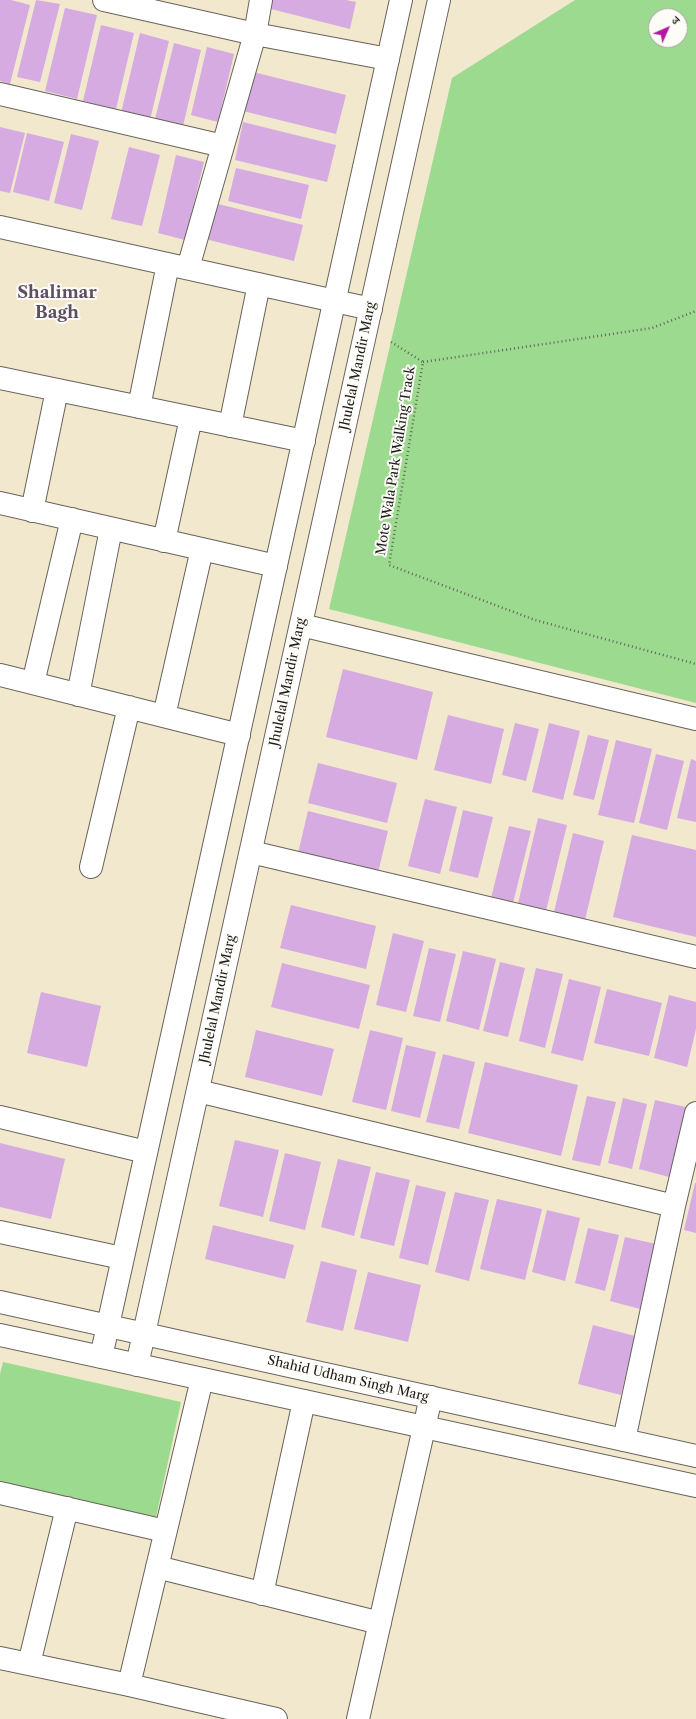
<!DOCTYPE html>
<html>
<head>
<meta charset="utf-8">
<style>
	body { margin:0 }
	#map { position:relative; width:696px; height:1719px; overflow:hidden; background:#f2e8ce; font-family:"Libre Caslon Text","Noto Serif Devanagari",serif }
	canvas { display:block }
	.north { position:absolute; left:648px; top:8px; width:40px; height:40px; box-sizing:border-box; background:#fdfcf7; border:1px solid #a3a29f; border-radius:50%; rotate:45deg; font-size:11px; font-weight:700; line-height:16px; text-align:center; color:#1c1c1c }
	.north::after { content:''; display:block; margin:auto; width:14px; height:18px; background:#b5179e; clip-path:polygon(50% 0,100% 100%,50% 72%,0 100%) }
</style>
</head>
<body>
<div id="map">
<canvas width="696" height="1719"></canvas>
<div class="north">उ</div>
</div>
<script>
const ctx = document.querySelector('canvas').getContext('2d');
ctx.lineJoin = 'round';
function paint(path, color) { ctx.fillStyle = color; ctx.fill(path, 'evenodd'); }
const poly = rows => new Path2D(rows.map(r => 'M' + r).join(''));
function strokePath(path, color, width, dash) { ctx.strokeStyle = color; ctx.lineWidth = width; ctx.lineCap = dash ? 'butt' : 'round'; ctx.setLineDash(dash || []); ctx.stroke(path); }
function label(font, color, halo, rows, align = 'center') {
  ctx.font = font + ' "Libre Caslon Text",serif'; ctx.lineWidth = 4; ctx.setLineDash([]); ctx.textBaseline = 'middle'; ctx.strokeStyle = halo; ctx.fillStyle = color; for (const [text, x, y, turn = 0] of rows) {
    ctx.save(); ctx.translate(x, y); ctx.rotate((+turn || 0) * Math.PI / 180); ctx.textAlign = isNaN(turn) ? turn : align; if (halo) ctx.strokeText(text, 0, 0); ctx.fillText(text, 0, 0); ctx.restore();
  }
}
const green = poly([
	[575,0,696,0,696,703,329,609,452,78],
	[656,16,680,16,680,40,656,40],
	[3,1362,181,1402,156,1517,0,1482,0,1374]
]);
const building = poly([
	[0,0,11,0,30,5,10,84,0,81],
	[36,0,60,4,40,82,17,77],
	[269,0,346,0,356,2,350,29,267,8],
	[65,8,97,15,77,99,45,91],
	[101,25,134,33,116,109,83,101],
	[140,33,169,41,150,120,121,113],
	[174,43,201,50,183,126,155,119],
	[207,47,234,54,218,122,191,115],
	[253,72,346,95,336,134,243,111],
	[243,122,336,145,327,182,235,160],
	[0,127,25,133,10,193,0,191],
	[27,133,64,142,49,201,13,192],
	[71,134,99,141,82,210,54,203],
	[129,147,160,155,142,226,111,219],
	[176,155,204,162,185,240,158,233],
	[236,168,309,185,301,219,228,201],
	[210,202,303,225,294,261,201,238],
	[343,669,433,692,417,760,326,737],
	[448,715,504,729,491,784,434,770],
	[515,723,539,729,526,781,502,775],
	[549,723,580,731,563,800,532,792],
	[588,735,609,740,594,800,573,795],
	[616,740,652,749,634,823,598,815],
	[656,754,684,761,667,830,639,823],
	[691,759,696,761,696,822,677,818],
	[318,763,397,783,387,823,308,803],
	[425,799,457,807,440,874,408,866],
	[463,810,493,817,478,878,449,871],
	[308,811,388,831,378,873,298,853],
	[538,818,567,825,545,915,517,908],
	[509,826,531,831,512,907,490,902],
	[573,833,604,841,584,924,553,916],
	[632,835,696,850,696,937,613,917],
	[291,905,376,926,366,969,280,948],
	[393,933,424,941,406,1012,376,1005],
	[429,948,456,954,440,1022,413,1016],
	[463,951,496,959,479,1030,446,1021],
	[500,962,525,968,508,1037,483,1031],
	[282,963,370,985,359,1029,271,1007],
	[536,968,563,974,545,1048,519,1041],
	[569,979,601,987,583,1061,551,1053],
	[607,989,662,1003,649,1056,594,1043],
	[41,992,101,1006,87,1067,27,1053],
	[669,995,696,1002,696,1029,687,1067,654,1058],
	[256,1030,334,1049,322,1096,245,1077],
	[370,1030,403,1038,386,1110,352,1102],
	[406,1045,436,1052,420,1118,391,1111],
	[443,1054,475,1062,459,1129,426,1122],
	[485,1062,578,1085,561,1156,468,1133],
	[587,1096,616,1102,600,1166,572,1160],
	[623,1098,647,1104,632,1169,608,1163],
	[655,1100,690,1108,673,1178,639,1169],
	[235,1140,279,1150,263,1217,219,1206],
	[0,1143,65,1159,51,1219,0,1207],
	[285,1153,321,1162,305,1230,269,1221],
	[338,1159,371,1167,354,1236,321,1227],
	[376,1172,410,1180,394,1246,360,1238],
	[695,1183,696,1183,696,1233,684,1230],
	[416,1185,446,1192,428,1265,399,1258],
	[455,1192,489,1200,469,1281,435,1272],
	[497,1199,542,1209,525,1280,480,1269],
	[547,1210,580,1218,565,1281,532,1272],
	[213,1225,294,1245,285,1279,205,1259],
	[588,1228,619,1235,605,1291,575,1283],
	[625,1237,656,1244,640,1309,610,1301],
	[321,1261,357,1270,343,1331,306,1322],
	[368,1272,421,1285,408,1342,354,1329],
	[593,1325,635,1336,621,1395,578,1384]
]);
const path = poly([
	[391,342,423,362,389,565,535,620,696,664],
	[423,362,652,328,696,311]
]);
const minor = poly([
	[104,0,255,34,388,59],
	[0,94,223,146],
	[0,227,371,309],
	[188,268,255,34,261,0],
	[0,378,304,441],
	[139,407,168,264],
	[230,426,259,284],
	[0,503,276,566],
	[32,511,57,390],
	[164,541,191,418],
	[301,625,696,719],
	[0,675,239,735],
	[33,683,72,519],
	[78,695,111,529],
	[164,716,202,549],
	[251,852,696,957],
	[91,867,129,707],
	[198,1091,674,1206],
	[0,1117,146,1152],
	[0,1232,122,1258],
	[624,1440,674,1206,696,1113],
	[0,1493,165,1531],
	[157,1567,380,1623],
	[262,1594,304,1401],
	[0,1658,129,1685,276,1719],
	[29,1664,67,1508],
	[129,1685,202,1379],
	[358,1719,431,1397]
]);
const tertiary = poly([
	[0,1302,696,1456],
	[0,1335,696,1486],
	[101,1357,401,0],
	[137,1365,439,0]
]);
const streetNames = [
	["Jhulelal Mandir Marg",358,366,-78],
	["Mote Wala Park Walking Track",396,461,-81],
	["Jhulelal Mandir Marg",288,682,-78],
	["Jhulelal Mandir Marg",218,999,-78],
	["Shahid Udham Singh Marg",348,1379,13]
];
const districtNames = [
	["Shalimar",57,293],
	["Bagh",57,313]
];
paint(green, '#9cda8f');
paint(building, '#d5abe1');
strokePath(minor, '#67635a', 24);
strokePath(tertiary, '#67635a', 24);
strokePath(path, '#67635a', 2.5, [1, 3]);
strokePath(minor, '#fff', 22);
strokePath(tertiary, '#fff', 22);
label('13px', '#1c1c1c', '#fdfcf7', streetNames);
label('bold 17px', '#5d4e61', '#fdfcf7', districtNames);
</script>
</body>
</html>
